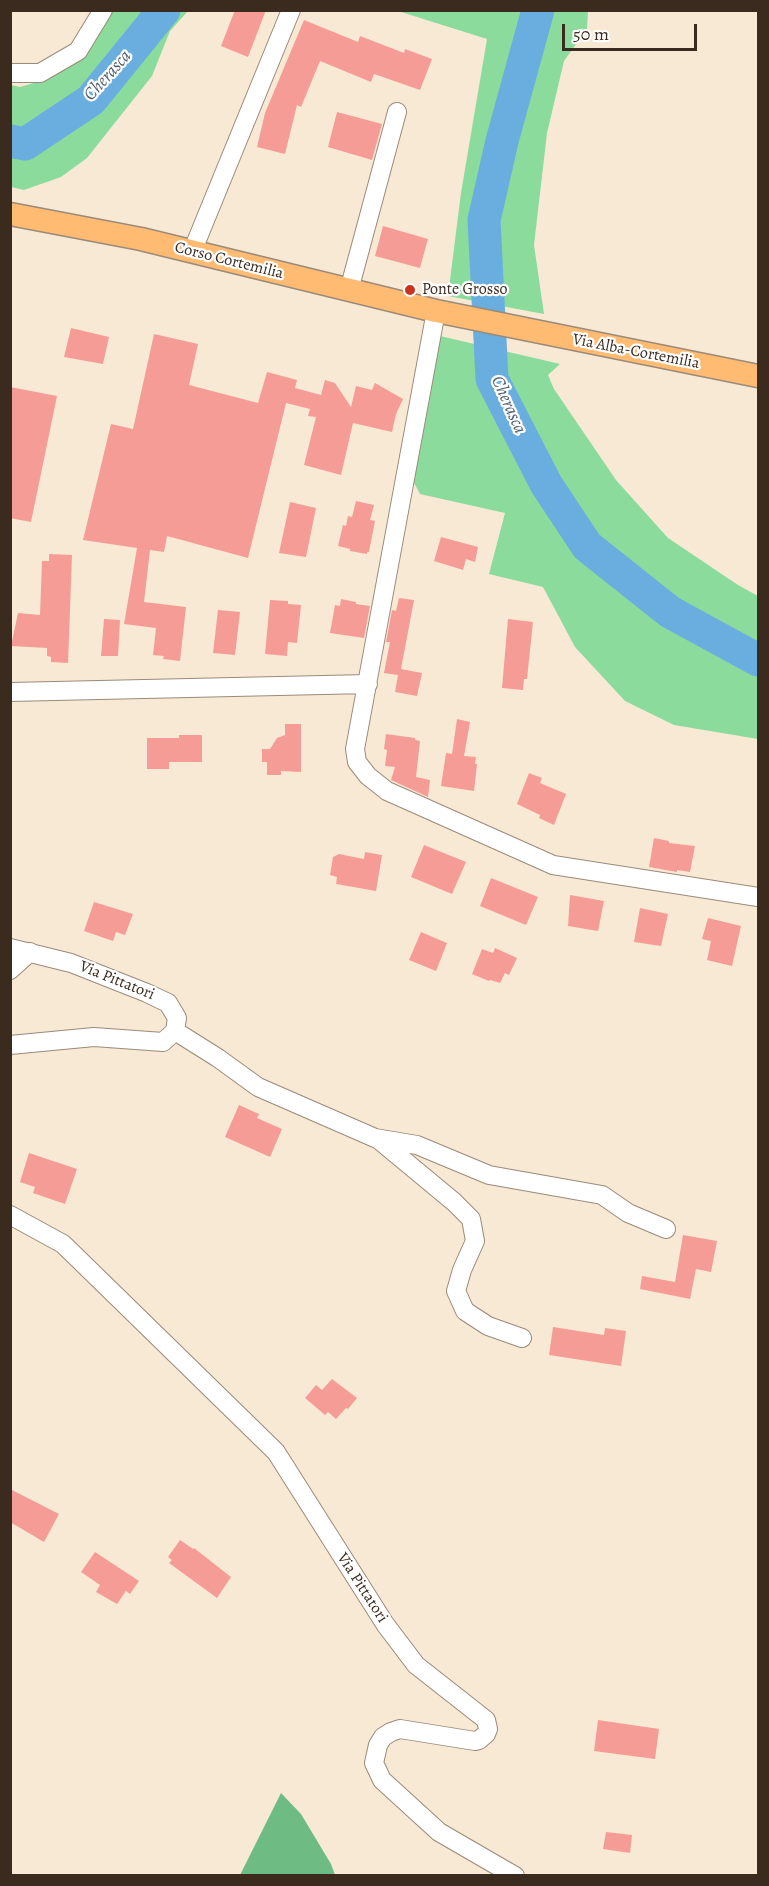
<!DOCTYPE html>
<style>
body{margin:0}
#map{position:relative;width:769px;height:1886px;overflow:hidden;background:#f8e9d5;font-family:Alegreya,serif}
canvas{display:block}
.frame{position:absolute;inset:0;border:12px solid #3b2a1e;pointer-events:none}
.scale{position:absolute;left:562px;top:24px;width:135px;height:27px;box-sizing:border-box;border:3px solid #3b2a1e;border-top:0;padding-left:8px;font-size:18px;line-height:21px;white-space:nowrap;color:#3b2a1e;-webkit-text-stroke:4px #fff;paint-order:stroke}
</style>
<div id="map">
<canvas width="769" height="1886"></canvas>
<div class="frame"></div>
<div class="scale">50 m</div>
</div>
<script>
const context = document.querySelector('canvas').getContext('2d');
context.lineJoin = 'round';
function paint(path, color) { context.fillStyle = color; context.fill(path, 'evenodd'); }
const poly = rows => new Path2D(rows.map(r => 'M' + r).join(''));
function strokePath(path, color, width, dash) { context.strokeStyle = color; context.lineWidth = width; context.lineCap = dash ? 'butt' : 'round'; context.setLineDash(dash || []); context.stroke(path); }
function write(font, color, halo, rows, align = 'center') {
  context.font = font + ' Alegreya,serif'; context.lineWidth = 4.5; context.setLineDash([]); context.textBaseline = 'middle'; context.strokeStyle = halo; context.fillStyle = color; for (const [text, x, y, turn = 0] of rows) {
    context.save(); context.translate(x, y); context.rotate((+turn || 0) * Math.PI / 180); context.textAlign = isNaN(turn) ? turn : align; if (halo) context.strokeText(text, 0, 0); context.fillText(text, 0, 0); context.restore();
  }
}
paint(poly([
 [111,11,188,11,170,31,152,76,87,158,61,177,24,190,11,187,11,85,20,87,51,78,83,57],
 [398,11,588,11,587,29,564,61,547,133,534,245,544,314,448,296,461,193,487,39],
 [440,336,560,364,548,375,554,389,616,480,668,538,738,585,758,596,758,739,674,725,625,701,575,647,543,587,489,574,505,513,420,494,413,481]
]), '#8adb9c');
paint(poly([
 [281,1793,301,1814,331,1864,335,1875,240,1875]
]), '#6fbb84');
strokePath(poly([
 [538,10,502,141,484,220,492,379,546,484,587,546,670,612,758,660],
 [10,141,25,144,91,100,164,10]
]), '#6aaee0', 33);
paint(poly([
 [235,10,266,10,248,57,221,46],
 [304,20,358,42,360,36,404,53,405,49,432,59,420,90,374,74,371,82,320,61,301,107,297,105,285,154,257,147,265,113],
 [337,112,382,124,372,160,328,147],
 [383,226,428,239,420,268,375,256],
 [71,328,109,337,103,364,64,357],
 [154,334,198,344,189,385,258,403,267,372,297,380,295,388,321,395,325,380,335,383,351,407,356,386,372,390,375,383,403,399,396,414,392,432,353,423,341,475,304,465,316,417,308,416,310,409,286,403,248,558,167,536,164,552,150,550,144,602,186,607,180,661,163,659,164,656,153,655,156,628,124,624,137,548,83,540,111,424,133,429],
 [10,387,57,396,31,522,10,518],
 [356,501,374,505,370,520,375,521,369,552,367,552,367,554,350,551,350,549,338,546,343,525,346,526,348,516,352,517],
 [290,502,316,508,306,557,279,553],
 [441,537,478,547,475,562,466,559,463,570,434,561],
 [49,554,72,555,68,663,51,662,51,657,47,656,47,648,11,646,18,613,40,615,42,561,49,561],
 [399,598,414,600,401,669,422,673,417,696,395,692,398,675,384,673,390,642,386,642,392,610,396,611],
 [341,599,356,602,356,604,370,606,364,638,330,633,335,605,340,606],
 [270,600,288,601,288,604,301,605,297,643,288,642,287,656,265,654],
 [218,610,240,612,235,655,213,653],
 [104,619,120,620,118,656,101,656],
 [508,619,533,622,527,679,524,679,523,690,502,688],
 [457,719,470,722,464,756,476,757,475,764,477,764,474,791,441,786,446,753,452,754],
 [285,724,301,724,301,772,281,771,281,775,267,775,267,762,262,762,262,749,270,749,277,738,285,735],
 [386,734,415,738,415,740,420,741,416,777,430,780,428,797,391,780,395,767,385,766,387,750,384,749],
 [179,735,202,735,202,762,169,762,169,769,147,769,147,738,179,738],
 [529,773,542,778,540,783,566,794,554,825,539,818,540,815,517,804],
 [654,838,669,841,669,843,695,846,690,872,677,870,677,872,649,867],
 [424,845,466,862,452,894,411,877],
 [365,852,382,855,376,891,336,884,337,877,330,875,333,857,339,854,364,859],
 [491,878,538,897,526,925,480,906],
 [570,895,604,901,598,931,568,926],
 [94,902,133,914,125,935,116,932,113,941,84,931],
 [640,908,668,914,661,946,634,942],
 [708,918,741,926,732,966,707,960,711,941,702,939],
 [421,932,447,943,436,971,409,960],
 [495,948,517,958,509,975,505,973,500,983,490,980,489,981,472,974,482,949,493,953],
 [239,1105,259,1114,257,1118,282,1129,270,1157,225,1137],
 [29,1153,77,1169,65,1204,33,1193,35,1187,20,1182],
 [683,1235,717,1241,711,1272,696,1269,690,1299,640,1289,642,1276,675,1282],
 [553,1327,604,1335,605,1328,626,1331,621,1366,549,1355],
 [332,1379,357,1398,348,1409,346,1408,336,1419,328,1412,325,1415,305,1398,316,1385,322,1390],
 [10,1489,59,1514,44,1542,10,1522],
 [180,1540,193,1549,194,1548,231,1577,217,1598,169,1563,172,1560,168,1557],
 [95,1552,139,1581,130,1594,126,1591,117,1604,96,1592,100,1585,81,1572],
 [598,1720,659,1729,655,1759,594,1751],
 [606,1832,632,1835,630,1853,603,1849]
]), '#f69c96');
const minor = poly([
 [10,73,40,73,78,51,103,10],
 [192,252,291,10],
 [349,290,397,112],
 [436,311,355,749,357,762,368,776,387,791,553,865,758,897],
 [10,692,368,684],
 [10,948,71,963,147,993,168,1003,177,1018,175,1031,163,1042,94,1037,10,1045],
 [10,970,30,952],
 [175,1031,218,1058,258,1087,375,1138,417,1145,489,1175,602,1195,628,1213,666,1229],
 [378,1139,454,1202,471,1219,475,1241,462,1270,456,1291,465,1311,488,1326,522,1338],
 [10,1215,63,1244,276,1452,385,1624,416,1665,486,1720,488,1729,486,1734,479,1740,475,1741,400,1729,391,1732,383,1737,378,1745,374,1763,382,1780,439,1832,515,1876]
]);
const major = poly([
 [10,214,141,239,436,311,758,376]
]);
strokePath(minor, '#9a8a7a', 20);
strokePath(major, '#9a8a7a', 25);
strokePath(minor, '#fff', 18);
strokePath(major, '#febb71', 22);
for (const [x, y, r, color] of [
 [410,290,6,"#c8321e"]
]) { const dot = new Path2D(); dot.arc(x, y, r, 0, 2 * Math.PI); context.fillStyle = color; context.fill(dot); strokePath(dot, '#fff', 2); }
write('16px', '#3b2a1e', '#fff', [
 ["Corso Cortemilia",229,261,14],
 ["Via Alba-Cortemilia",636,352,11],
 ["Via Pittatori",117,981,22],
 ["Via Pittatori",362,1588,57]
]);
write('16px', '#3b2a1e', '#fff', [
 ["Ponte Grosso",422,290]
], 'left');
write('italic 18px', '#4e5f6c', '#fff', [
 ["Cherasca",108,76,-48],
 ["Cherasca",508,405,66]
]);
</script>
